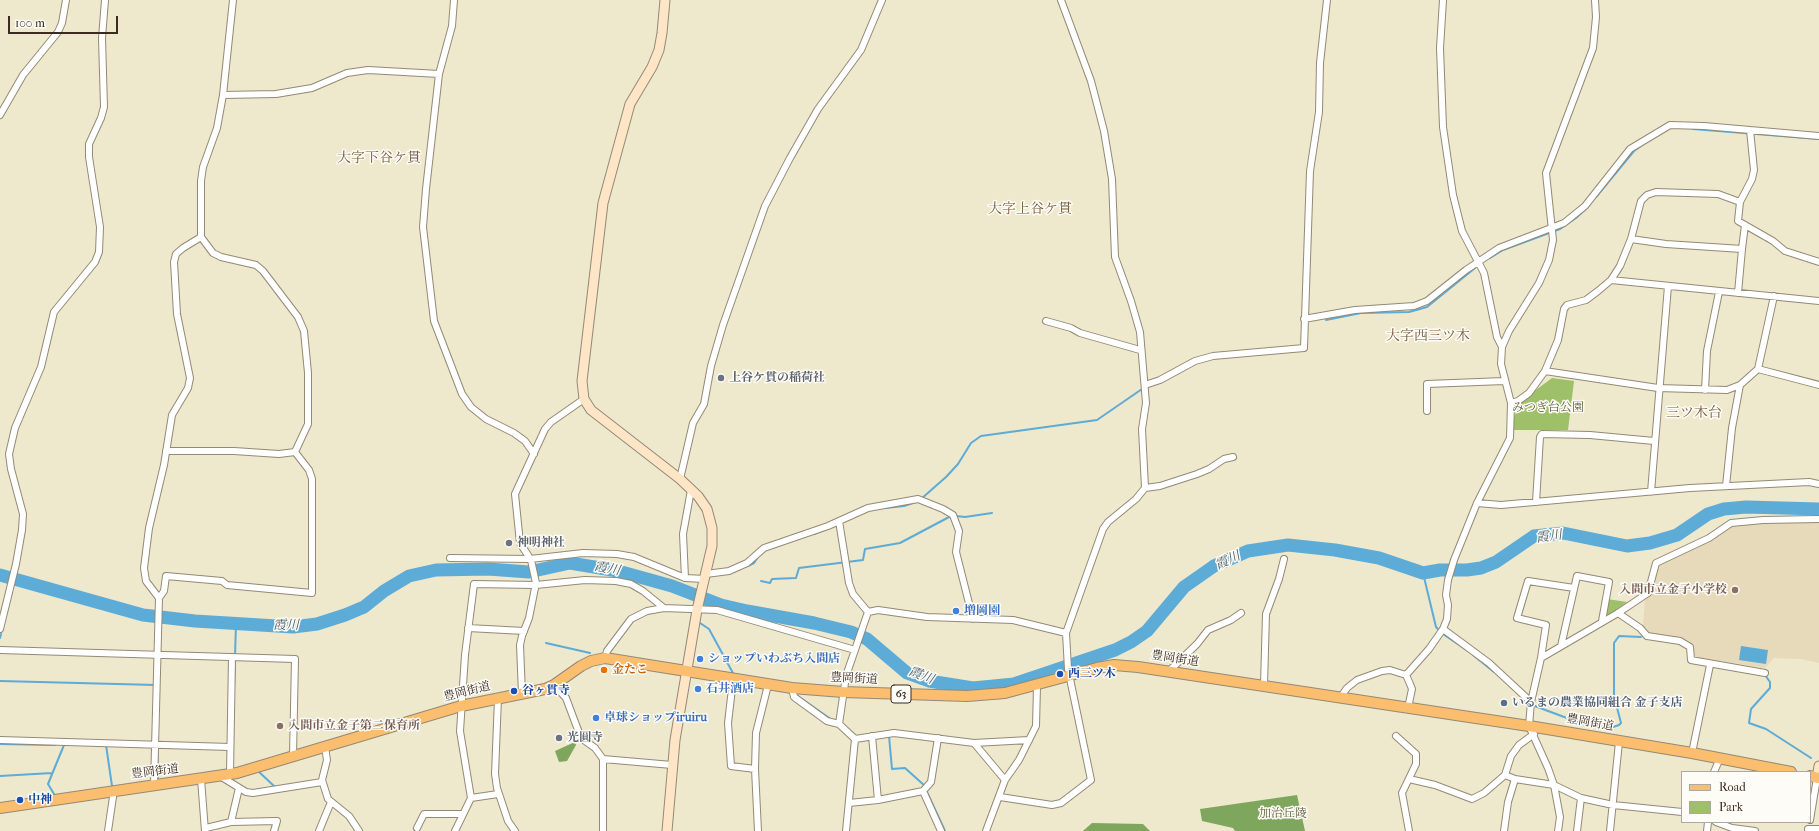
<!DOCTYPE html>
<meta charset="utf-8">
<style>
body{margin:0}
#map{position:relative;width:1819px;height:831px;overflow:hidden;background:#eee8cd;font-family:"IM FELL French Canon",serif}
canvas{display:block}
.legend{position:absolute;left:1681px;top:771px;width:130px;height:52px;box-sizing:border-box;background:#fdfcf7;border:1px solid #afa8a0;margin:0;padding:5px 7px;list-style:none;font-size:12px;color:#3b2a1e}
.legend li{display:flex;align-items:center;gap:8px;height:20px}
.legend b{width:20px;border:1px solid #afa8a0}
.scale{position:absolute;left:8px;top:16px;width:110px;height:18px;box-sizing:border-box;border:2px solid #3b2a1e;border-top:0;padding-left:5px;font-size:12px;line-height:14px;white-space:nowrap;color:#3b2a1e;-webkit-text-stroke:3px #fdfcf7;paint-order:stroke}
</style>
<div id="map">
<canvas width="1819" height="831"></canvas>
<ul class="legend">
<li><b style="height:5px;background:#fbbe6e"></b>Road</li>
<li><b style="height:11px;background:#9dc069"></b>Park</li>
</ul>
<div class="scale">100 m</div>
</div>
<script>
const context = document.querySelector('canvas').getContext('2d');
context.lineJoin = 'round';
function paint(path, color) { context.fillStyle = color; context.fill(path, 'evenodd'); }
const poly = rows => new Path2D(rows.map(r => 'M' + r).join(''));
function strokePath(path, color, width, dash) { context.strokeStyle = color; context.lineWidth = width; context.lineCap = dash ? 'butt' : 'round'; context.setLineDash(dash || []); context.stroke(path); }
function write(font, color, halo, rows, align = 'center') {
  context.font = font + ' "IM FELL French Canon","Noto Serif JP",serif'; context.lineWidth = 3; context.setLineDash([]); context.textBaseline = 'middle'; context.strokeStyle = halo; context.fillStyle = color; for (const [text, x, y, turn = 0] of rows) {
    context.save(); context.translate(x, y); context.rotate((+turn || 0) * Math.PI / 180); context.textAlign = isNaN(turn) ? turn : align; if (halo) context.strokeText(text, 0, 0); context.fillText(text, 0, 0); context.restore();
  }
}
paint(poly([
 [1775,521,1819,521,1819,663,1801,659,1774,658,1765,668,1694,657,1694,646,1688,641,1647,633,1643,626,1645,600,1648,596,1656,569,1664,561,1732,525]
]), '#e6daba');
paint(poly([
 [1552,378,1574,381,1568,430,1514,430,1513,419,1521,401],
 [1607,599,1627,602,1609,615,1605,614]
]), '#9dc069');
paint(poly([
 [575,742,576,745,567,761,559,762,555,751],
 [1297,795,1305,831,1235,831,1233,828,1202,821,1200,809],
 [1092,823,1143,824,1150,831,1083,831]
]), '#7ea65d');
paint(poly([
 [1741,646,1768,650,1766,664,1739,660]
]), '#5dabd7');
strokePath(poly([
 [1693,129,1819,139],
 [1596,197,1634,151,1645,143],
 [1490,258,1503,250,1560,229,1576,218,1588,207],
 [1326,320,1361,313,1409,312,1427,307,1475,268],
 [921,499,946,477,958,464,971,443,981,436,1097,420,1142,389],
 [885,508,904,506,916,502],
 [956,516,965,517,992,513],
 [814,534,827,529],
 [748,566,754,563,758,557],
 [1423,573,1436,627,1443,634,1468,651],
 [761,581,770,583,772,579,796,578,799,568,863,560,865,549,900,543,951,516],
 [700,623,709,629,734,675],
 [0,638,1,634],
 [546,643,590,653],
 [1473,655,1494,672],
 [1765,675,1770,682,1770,688,1751,709,1749,723,1766,729,1811,758],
 [0,681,156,685],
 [234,688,236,624],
 [795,694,832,720],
 [1532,705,1583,724,1610,728,1619,725,1621,723,1614,696,1614,643,1619,636,1641,637],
 [889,736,892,769,905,768,925,786],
 [860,740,869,740],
 [0,744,55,745],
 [106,745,112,786],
 [157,746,158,778],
 [257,770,275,787],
 [0,776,52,773],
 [926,790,945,831],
 [54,794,48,784,64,745]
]), '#5dabd7', 2);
strokePath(poly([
 [0,575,143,615,195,621,293,627,317,624,345,615,364,607,384,591,409,576,436,570,488,569,529,572,570,563,618,571,672,586,721,605,747,611,814,623,851,632,867,639,907,673,929,681,973,688,1014,684,1115,650,1131,642,1147,631,1184,587,1214,566,1248,551,1288,545,1335,550,1379,558,1423,573,1440,570,1467,570,1481,568,1496,562,1534,536,1563,533,1627,546,1650,543,1677,535,1708,514,1724,509,1746,507,1819,509]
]), '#5dabd7', 13);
const street = poly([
 [454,0,452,26,439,74,426,189,423,227,434,321,462,394,471,407,486,419,514,433,525,441,534,454],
 [1443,0,1440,48,1443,127,1453,195,1462,231,1484,273,1497,337,1502,347],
 [223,95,276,94,312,88,347,73,368,70,439,74],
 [0,115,23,75,58,32,62,23,66,0],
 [1750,130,1754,170,1752,179,1740,202,1738,221,1773,241,1785,251,1819,262],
 [1631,239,1666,244,1742,249,1738,293],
 [1742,249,1745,225],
 [1611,280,1819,301],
 [1304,319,1355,310,1414,306,1427,301,1466,270,1499,248,1564,223,1585,206,1630,149,1670,125,1704,126,1819,136],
 [1046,321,1071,328,1080,333,1140,350],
 [1758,369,1774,296],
 [1545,371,1658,388,1727,390,1740,385,1758,369,1819,385],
 [1145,385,1160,380,1195,361,1213,356,1304,348,1310,171,1319,112,1320,63,1327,0],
 [1705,390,1707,351,1719,292],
 [1511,403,1518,401,1529,393,1545,371,1558,340,1564,309,1567,305,1586,300,1598,291,1611,280,1620,266,1631,239,1641,201,1647,195,1656,192,1718,194,1740,202],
 [1427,411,1427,384,1504,381],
 [166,451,234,451,279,454,295,452],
 [680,479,693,423,704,404,711,366,723,325,765,206,790,158,818,109,861,50,882,0],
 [1726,486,1732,428,1740,385],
 [1145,488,1160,486,1197,474,1209,469,1224,459,1233,457],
 [1651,492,1668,286],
 [1536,502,1540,437,1542,434,1590,435,1654,441],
 [1477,503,1501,505,1690,488,1809,482,1819,484],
 [839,521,849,583,853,594,868,612],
 [450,558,530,559,583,553,617,554,634,557,685,578,705,579],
 [706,574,729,571,747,563,764,548,828,526,868,508,918,499,943,509,953,515,959,531,956,552,973,619],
 [685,578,683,534,691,490],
 [159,598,164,591,166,576,222,581,227,585,312,593,312,479,309,470,295,452,308,424,308,373,304,331,298,317,263,271,256,265,221,257,213,253,201,237],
 [868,612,878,610,927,617,1013,620,1066,633],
 [1618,613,1640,628,1647,636,1680,641,1690,647,1691,660,1765,673],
 [468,628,524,631],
 [0,629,16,564,22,530,23,514,11,469,9,454,15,428,41,367,54,312,95,262,99,252,100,227,89,157,89,144,101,118,104,107,102,38,105,0],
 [1443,629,1489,663,1531,702],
 [1561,646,1577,576,1609,582,1602,621],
 [0,650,295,659,293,756],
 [605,658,607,651,631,619,647,611,664,608,717,610,855,650],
 [1541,658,1546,625,1517,618,1528,581,1574,588],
 [1168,672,1197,644,1208,630,1231,620,1241,613],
 [1406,675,1429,649,1443,629,1447,619,1448,605,1446,595,1448,580,1454,560,1477,503,1510,438,1511,403,1501,364,1502,347,1509,331,1539,283,1549,260,1553,240,1546,173,1593,48,1596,17,1595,0],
 [733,680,728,723,731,766,755,769],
 [554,685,566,698,581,738,595,748,603,759,603,831],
 [1264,685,1266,614,1279,579,1284,559],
 [792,688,794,697,827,721,839,724,855,739],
 [522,694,520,645,522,636,529,618,536,583,531,560,520,543,515,494,545,429,551,422,584,399],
 [498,698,495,774,497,788,508,821,515,831],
 [1340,698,1347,688,1357,680,1382,671,1390,670,1406,675,1410,684,1412,689,1408,708],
 [839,724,846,676,868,612],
 [872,736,878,800],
 [1396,736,1416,754,1416,764,1402,793,1409,831],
 [855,739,894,733,974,743,1005,780],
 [0,740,230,747],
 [974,743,1029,740],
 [325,747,327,760,322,780,328,799,349,816,359,831],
 [1692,753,1710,665],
 [603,759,672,765],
 [1714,772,1720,758],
 [230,774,232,657],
 [1505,775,1515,779,1554,785,1581,798,1613,805,1682,812],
 [220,776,246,792,253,793,322,782],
 [201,779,205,831],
 [1409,779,1435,785,1472,799,1484,793,1505,775,1511,756,1519,745,1534,734],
 [154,785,159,598,146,581,144,568,149,528,164,465,172,415,188,388,190,378,177,314,174,262,176,254,183,248,201,237,201,181,203,167,217,128,223,95,233,0],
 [923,791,941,831],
 [1000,797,1052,805,1061,803,1091,780,1068,669,1066,633,1103,529,1108,522,1136,499,1145,488,1142,429,1146,403,1140,332,1131,301,1115,257,1112,179,1104,131,1091,81,1061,0],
 [471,798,498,794],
 [849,803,878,800,923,791,931,782,938,738],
 [1810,820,1817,778],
 [231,822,239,788],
 [1716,822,1732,828,1755,831],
 [206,828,231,822,277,821,274,831],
 [417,828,424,814,463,814],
 [1808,829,1819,829],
 [108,831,114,790],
 [319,831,331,802],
 [455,831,471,798,460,731,465,655,474,584,536,585,585,580,616,581,631,584,643,591,664,608],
 [758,831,755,769,756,733,768,685],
 [846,831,855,739],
 [986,831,1005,780,1019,760,1036,726,1037,686],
 [1504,831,1508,802,1515,779],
 [1558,831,1560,817,1554,785,1548,768,1529,726,1531,702,1541,658,1618,613,1648,593,1656,563,1709,538,1731,523,1763,520,1819,519],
 [1577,831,1581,798],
 [1610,831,1619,742],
 [1707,831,1708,822]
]);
const secondary = poly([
 [665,0,662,33,659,50,652,67,630,104,603,203,582,381,584,399,591,410,680,479,698,496,707,509,712,528,712,546,697,610,675,740,667,831],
 [1817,778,1819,766]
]);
const primary = poly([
 [1810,776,1819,778],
 [0,808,237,773,461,706,545,689,554,685,581,666,591,661,605,658,792,688,843,692,967,696,1005,693,1097,668,1114,665,1138,667,1529,726,1692,753,1791,772]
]);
strokePath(street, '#948976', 8);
strokePath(secondary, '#948976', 11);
strokePath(primary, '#948976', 12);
strokePath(street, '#fff', 6);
strokePath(secondary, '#fde5c5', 9);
strokePath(primary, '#fbbe6e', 10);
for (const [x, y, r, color] of [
 [721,378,4,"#6b7280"],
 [509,543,4,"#6b7280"],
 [1735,590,4,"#8d6e63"],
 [956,611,4,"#3f7fe0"],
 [700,659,4,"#3f7fe0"],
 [604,670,4,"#e8710a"],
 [1060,674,4,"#1a4fb4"],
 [698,689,4,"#3f7fe0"],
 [514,691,4,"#1a4fb4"],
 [1504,703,4,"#5c6f8a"],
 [596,718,4,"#3f7fe0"],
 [280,726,4,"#8d6e63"],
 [559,738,4,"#6b7280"],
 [20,800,4,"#1a4fb4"]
]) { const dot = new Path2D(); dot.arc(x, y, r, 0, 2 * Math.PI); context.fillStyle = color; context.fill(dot); strokePath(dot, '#fdfcf7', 1.5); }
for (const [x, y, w] of [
 [901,694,20]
]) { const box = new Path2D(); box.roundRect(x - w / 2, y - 9, w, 18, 3); context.fillStyle = '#fdfcf7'; context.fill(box); strokePath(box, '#3b2a1e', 1); }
write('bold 11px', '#3b2a1e', null, [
 ["63",901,694]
]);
write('bold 12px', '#5b616d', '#fdfcf7', [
 ["上谷ケ貫の稲荷社",729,378],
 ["神明神社",517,543],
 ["光圓寺",567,738]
], 'left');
write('12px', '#5d5e38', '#fdfcf7', [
 ["みつぎ台公園",1548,408],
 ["加治丘陵",1283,814]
]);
write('bold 12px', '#785e54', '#fdfcf7', [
 ["入間市立金子小学校",1727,590],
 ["入間市立金子第二保育所",288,726,"left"]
], 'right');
write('bold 12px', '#366cbe', '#fdfcf7', [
 ["増岡園",964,611],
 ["ショップいわぶち入間店",708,659],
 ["石井酒店",706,689],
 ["卓球ショップiruiru",604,718]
], 'left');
write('12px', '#3b2a1e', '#fdfcf7', [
 ["豊岡街道",1175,659,9],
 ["豊岡街道",854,679,3],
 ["豊岡街道",467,692,-14],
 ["豊岡街道",1590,723,10],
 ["豊岡街道",155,772,-7]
]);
write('bold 12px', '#c56008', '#fdfcf7', [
 ["金たこ",612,670]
], 'left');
write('bold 12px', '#164399', '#fdfcf7', [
 ["西三ツ木",1068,674],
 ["谷ヶ貫寺",522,691],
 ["中神",28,800]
], 'left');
write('bold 12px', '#4e5e75', '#fdfcf7', [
 ["いるまの農業協同組合 金子支店",1512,703]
], 'left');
write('italic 13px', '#495e68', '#fdfcf7', [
 ["霞川",1549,537,-8],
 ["霞川",1228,561,-25],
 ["霞川",607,569,11],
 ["霞川",286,626],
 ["霞川",921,676,21]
]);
write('14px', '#795a3a', '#fdfcf7', [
 ["大字下谷ケ貫",379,159],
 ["大字上谷ケ貫",1030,210],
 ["大字西三ツ木",1428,337],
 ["三ツ木台",1694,414]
]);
</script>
